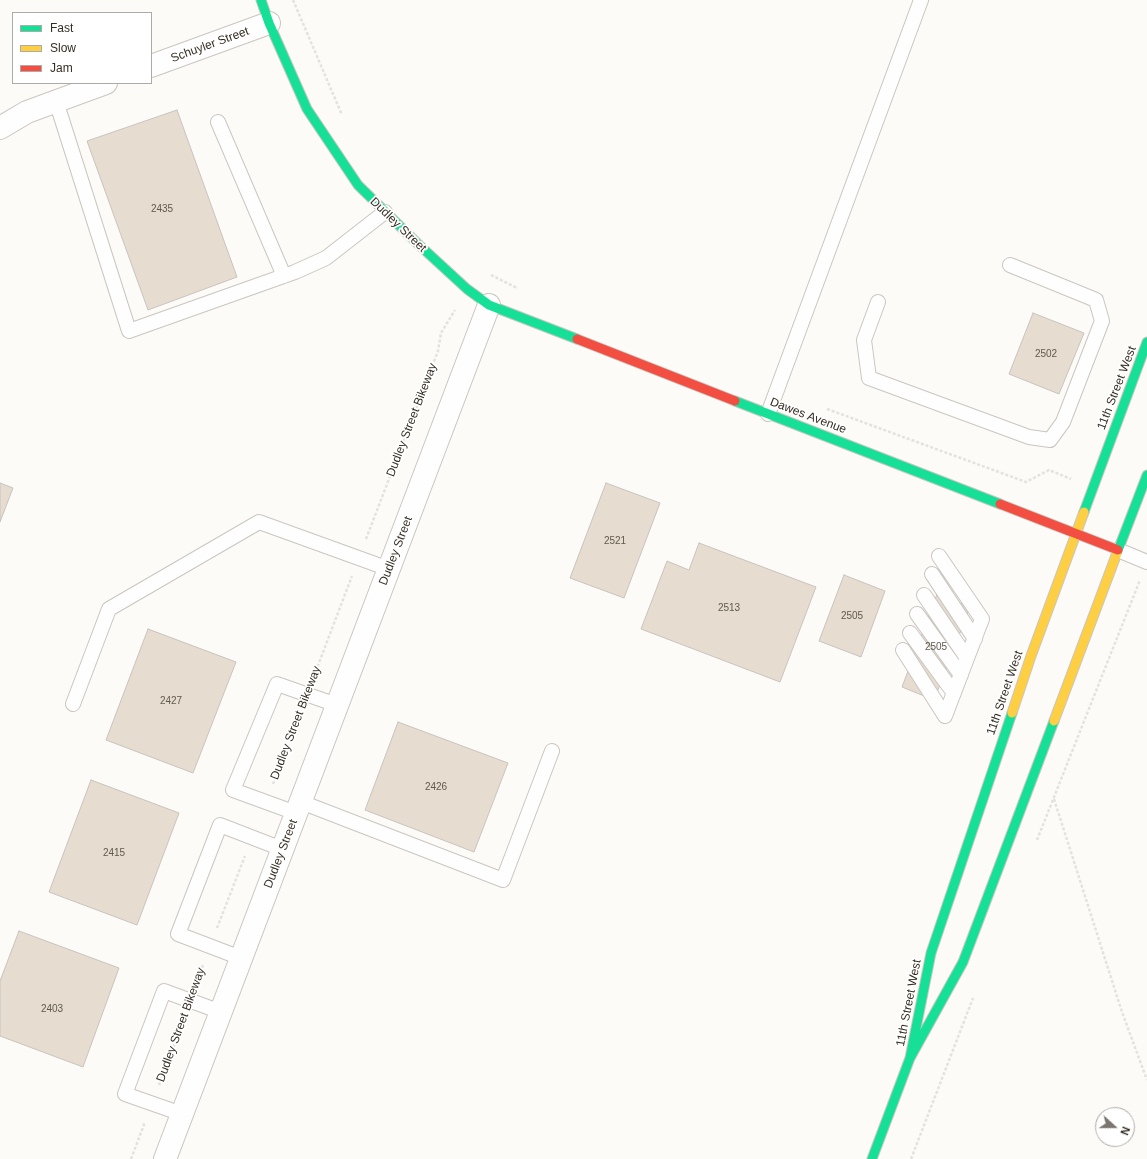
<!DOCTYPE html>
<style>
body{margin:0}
#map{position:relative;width:1147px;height:1159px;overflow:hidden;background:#fdfbf8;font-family:Helvetica,sans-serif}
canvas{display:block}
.legend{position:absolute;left:12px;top:12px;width:140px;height:72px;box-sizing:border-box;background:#fff;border:1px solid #aeaba7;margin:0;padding:5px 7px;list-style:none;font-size:12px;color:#342d23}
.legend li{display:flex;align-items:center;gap:8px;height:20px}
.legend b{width:20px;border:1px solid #aeaba7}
.north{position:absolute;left:1095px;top:1107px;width:40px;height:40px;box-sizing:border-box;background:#fff;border:1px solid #aeaba7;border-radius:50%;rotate:111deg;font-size:11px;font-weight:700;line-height:16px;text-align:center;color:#342d23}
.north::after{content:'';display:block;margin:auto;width:14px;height:18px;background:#7a756e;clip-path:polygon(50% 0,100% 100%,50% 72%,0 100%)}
</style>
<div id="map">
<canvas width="1147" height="1159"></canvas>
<ul class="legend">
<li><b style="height:5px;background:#16e098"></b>Fast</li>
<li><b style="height:5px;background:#ffcf43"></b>Slow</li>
<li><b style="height:5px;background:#f24e42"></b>Jam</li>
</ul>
<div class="north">N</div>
</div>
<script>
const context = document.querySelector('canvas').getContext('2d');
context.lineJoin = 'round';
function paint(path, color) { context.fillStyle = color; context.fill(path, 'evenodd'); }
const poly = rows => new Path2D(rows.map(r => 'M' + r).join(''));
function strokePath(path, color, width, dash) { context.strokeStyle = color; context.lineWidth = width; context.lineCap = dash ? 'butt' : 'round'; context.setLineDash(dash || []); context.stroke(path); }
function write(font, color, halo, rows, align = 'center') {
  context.font = font + ' Helvetica,sans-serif'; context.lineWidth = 3.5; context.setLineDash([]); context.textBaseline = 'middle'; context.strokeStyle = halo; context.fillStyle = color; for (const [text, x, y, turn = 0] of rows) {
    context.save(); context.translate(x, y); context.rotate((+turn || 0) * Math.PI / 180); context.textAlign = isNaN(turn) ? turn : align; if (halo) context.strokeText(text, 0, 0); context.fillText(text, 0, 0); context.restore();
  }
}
const building = poly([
 [177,110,237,277,148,310,87,141,177,110],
 [1033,313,1084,333,1059,394,1009,374,1033,313],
 [0,483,13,488,0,522,0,483],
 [606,483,660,503,624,598,570,578,606,483],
 [699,543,816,587,780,682,641,629,667,561,689,570,699,543],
 [844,575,885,591,861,657,819,641,844,575],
 [937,594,970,607,934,700,902,687,937,594],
 [148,629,236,662,193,773,106,740,148,629],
 [398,722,508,763,474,852,365,810,398,722],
 [91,780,179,813,137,925,49,892,91,780],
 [19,931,119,968,83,1067,0,1036,0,981,19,931]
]);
paint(building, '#e6dccf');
strokePath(building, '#c8c3be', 1);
const lane = poly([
 [56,101,129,331,295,272,326,258,385,212],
 [218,122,284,276],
 [878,302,864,340,869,378,1029,437,1050,440,1063,422,1102,321,1096,300,1010,265],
 [768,414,921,0],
 [1118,550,1147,562],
 [939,556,982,619,945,716],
 [932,574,975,639],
 [924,595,967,658],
 [917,614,961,675],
 [910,633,954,693],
 [903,650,945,716],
 [73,704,109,609,259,522,389,569],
 [301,802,503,880,552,751],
 [296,813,233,790,277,684,337,705],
 [241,958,178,934,220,825,282,849],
 [182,1114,125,1094,164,991,221,1012]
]);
const street = poly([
 [151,66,269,23],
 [0,128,27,112,106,83],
 [165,1159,489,305]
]);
const fast = poly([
 [261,0,269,23,307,109,358,185,417,243,467,289,489,305,577,339],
 [735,401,1000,504],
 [1084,512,1147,342],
 [1117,553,1147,475],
 [910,1058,931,953,1012,713],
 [872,1159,910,1058,963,962,1054,721]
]);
const slow = poly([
 [1012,713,1031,656,1084,512],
 [1054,721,1117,553]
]);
const jam = poly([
 [577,339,735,401],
 [1000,504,1118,550]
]);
strokePath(lane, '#cac6c0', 16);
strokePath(street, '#cac6c0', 24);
strokePath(fast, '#cac6c0', 11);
strokePath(slow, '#cac6c0', 11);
strokePath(jam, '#cac6c0', 11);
strokePath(poly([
 [293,0,342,115],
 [491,275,517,288],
 [827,409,1026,482,1049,470,1071,479],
 [366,539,438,351,441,333,455,310],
 [314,676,352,576],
 [273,784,301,713],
 [1054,799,1122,1012,1147,1080],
 [1037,840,1140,580],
 [217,928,245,856],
 [197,982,203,965],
 [159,1085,184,1019],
 [131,1159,145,1122],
 [911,1159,973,998]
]), '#e3e2e1', 2.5, [3, 2]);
strokePath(lane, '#fffefe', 14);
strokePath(street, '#fffefe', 22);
strokePath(fast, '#16e098', 9);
strokePath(slow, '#ffcf43', 9);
strokePath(jam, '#f24e42', 9);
write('10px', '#60594e', null, [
 ["2435",162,209],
 ["2502",1046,354],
 ["2521",615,541],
 ["2513",729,608],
 ["2505",852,616],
 ["2505",936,647],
 ["2427",171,701],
 ["2426",436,787],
 ["2415",114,853],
 ["2403",52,1009]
]);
write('12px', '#342d23', '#fff', [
 ["Schuyler Street",210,45,-20],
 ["Dudley Street",398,225,44],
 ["11th Street West",1117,388,-69],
 ["Dawes Avenue",808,416,21],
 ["Dudley Street Bikeway",412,420,-69],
 ["Dudley Street",396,551,-69],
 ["11th Street West",1005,693,-71],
 ["Dudley Street Bikeway",296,723,-69],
 ["Dudley Street",281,854,-69],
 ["11th Street West",909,1003,-79],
 ["Dudley Street Bikeway",181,1025,-70]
]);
</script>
